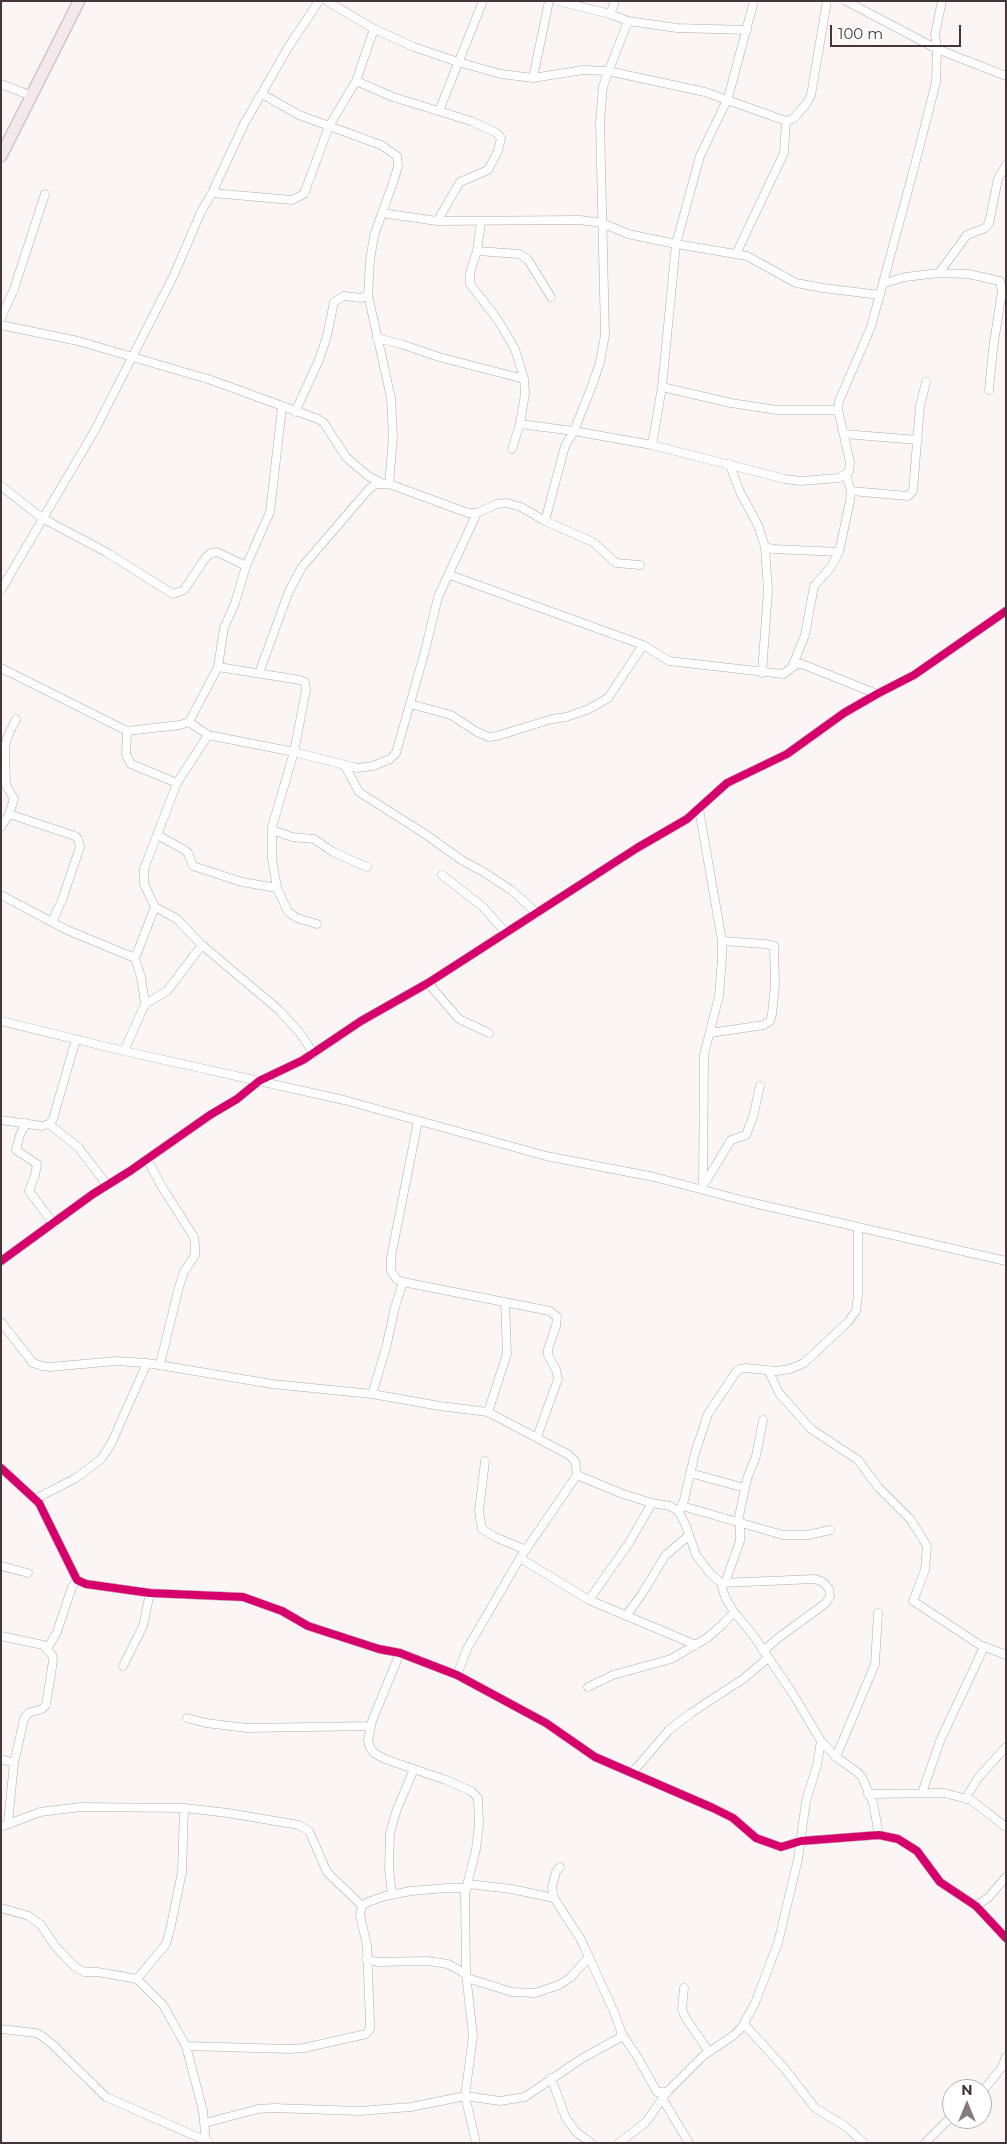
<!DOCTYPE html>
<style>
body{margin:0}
#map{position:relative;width:1007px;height:2144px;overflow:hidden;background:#fbf5f6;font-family:Montserrat,sans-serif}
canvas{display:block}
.frame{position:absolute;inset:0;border:2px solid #433739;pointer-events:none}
.north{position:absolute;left:942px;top:2079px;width:50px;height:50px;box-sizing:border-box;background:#fff;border:1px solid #b4afb0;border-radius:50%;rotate:0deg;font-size:14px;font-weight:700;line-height:20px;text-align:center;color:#433739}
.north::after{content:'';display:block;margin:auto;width:18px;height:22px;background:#837a7b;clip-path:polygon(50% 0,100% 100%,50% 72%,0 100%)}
.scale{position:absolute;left:830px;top:25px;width:131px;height:22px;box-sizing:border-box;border:2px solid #433739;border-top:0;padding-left:6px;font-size:15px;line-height:18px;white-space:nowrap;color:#433739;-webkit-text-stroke:4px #fff;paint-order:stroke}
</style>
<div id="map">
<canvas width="1007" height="2144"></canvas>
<div class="frame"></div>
<div class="north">N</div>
<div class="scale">100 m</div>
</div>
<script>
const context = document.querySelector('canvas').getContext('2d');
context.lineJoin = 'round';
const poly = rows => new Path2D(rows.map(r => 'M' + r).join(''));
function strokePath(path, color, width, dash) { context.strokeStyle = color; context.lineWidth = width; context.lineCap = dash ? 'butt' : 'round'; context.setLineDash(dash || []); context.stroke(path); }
const minor = poly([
 [327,1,374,29,414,47,458,62,501,74,533,78,583,70,608,71,705,92,786,121,793,119,807,103,811,95,827,1],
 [558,1,610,14,628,21,677,28,747,30],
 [846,1,937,49,1006,76],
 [610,14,615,1],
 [533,78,549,1],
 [356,81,393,97,471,121,497,133,501,138,498,151,488,170,460,182,437,221],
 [1,84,32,96],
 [262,94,299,115,381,145,397,156,398,166,394,180,382,213],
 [439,111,483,1],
 [212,193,292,200,304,194,329,126,356,81,374,29],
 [481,222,477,251,470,273,470,284,498,320,515,349,524,379,525,394,520,424,512,449],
 [477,251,520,254,528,260,551,297],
 [736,254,784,153,786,121],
 [939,273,967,235,985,228,989,223,998,179,1006,165],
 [885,283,905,277,939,273,968,274,1000,281,1002,291,993,349,989,390],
 [368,295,391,398,393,438,389,484],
 [1,318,14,289,45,194],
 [1,325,78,341,211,380,318,419,324,423,346,457,368,476,384,484],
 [377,338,401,344,439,357,524,379],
 [662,387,731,403,777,410,838,410],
 [295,412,319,360,327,336,334,302,344,296,361,298,368,295,370,260,374,236,382,213,437,221,580,220,602,223,628,234,676,244,747,256,796,283,823,288,880,295],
 [520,424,574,431,652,445,785,479,801,481,839,478,849,472,850,462,838,410,839,401,871,327,913,172,936,82,937,49,935,34,942,1],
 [844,434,918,440],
 [652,445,662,387,676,244,700,156,728,98,754,1],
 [729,463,740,492,758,525,765,547,773,549,839,552],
 [1,486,42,518,106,552,173,594,184,590,206,557,211,553,217,552,246,566],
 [851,491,908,496,913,491,920,406,926,382],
 [545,521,565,446,574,431,593,383,600,362,605,335,600,122,603,86,628,21],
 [450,575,643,645,669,661,783,674,797,664,802,664,877,694],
 [1,590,95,430,173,277,201,212,212,193,244,124,289,46,319,1],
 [218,667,300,680,305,682,306,690,294,752,272,827,272,859,277,888,288,912,297,918,317,924],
 [792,667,805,635,814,586,831,567,839,552,850,501,851,491,846,475],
 [1,668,127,731,180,725,189,722,218,667,224,628,235,603,246,566,270,512,282,407],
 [259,673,289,591,302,567,369,489,376,484,389,484,468,513,477,513,497,504,507,503,521,507,545,521,593,542,616,563,640,565],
 [762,673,768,590,765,547],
 [410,704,451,715,477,732,489,737,497,736,552,719,566,717,589,709,608,698,643,645],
 [189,722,208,735,294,752,357,768,373,766,390,759,396,753,425,651,438,597,477,513],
 [127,731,126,755,131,764,177,783],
 [208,735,177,783,144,869,144,884,155,907,177,919,202,945,279,1010,300,1033,314,1054],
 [345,766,359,792,425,834,463,861,482,871,511,890,537,913],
 [699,809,722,941,722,958,719,996,704,1055,703,1189],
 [9,814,75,836,78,839,80,847,62,900,52,922],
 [1,827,9,814,14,799,6,785,5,748,7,738,16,719],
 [272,830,292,837,314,839,333,852,367,867],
 [157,835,183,849,188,853,193,866,242,882,277,888],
 [442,875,483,907,506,933],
 [1,895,67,930,135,958,141,977,145,1004,124,1051],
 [135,958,155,907],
 [428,983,459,1019,489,1033],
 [145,1004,167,991,202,945],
 [1,1021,124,1051,344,1100,546,1156,654,1177,749,1202,1006,1261],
 [710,1033,764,1025,770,1021,772,1014,775,985,774,946,765,944,722,941],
 [1,1120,42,1126,49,1124,53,1119,76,1039],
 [418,1121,391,1257,391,1271,397,1280,403,1282,550,1311,557,1317,556,1326,548,1349,548,1355,556,1370,558,1379,537,1437],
 [26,1123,20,1135,16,1150,37,1164,35,1175,29,1191,54,1224],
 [49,1124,78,1147,107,1185],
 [147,1159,162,1187,194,1237,195,1245,195,1255,184,1272,179,1287,160,1364],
 [705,1183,731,1140,746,1135,753,1117,760,1086],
 [1,1261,93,1194,130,1171,210,1115,237,1099,259,1081,303,1060,361,1021,428,983,637,848,687,819,727,783,787,754,844,713,877,694,914,675,1006,611],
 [1,1322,33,1363,42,1366,50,1367,116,1361,147,1363,272,1384,372,1394,440,1406,488,1412,569,1455,575,1461,577,1475,623,1494,652,1503,670,1506,679,1512,686,1526,696,1555,710,1573,721,1583,725,1597,734,1612,753,1635,793,1694,821,1741,836,1757,857,1772,862,1777,873,1803,879,1835],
 [768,1370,779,1393,811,1429,858,1460,878,1487,911,1520,927,1546,925,1570,913,1601,980,1645,1006,1655],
 [372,1394,386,1348,395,1307,403,1282],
 [488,1412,507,1354,505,1302],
 [485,1461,479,1511,482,1529,495,1537,526,1550],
 [1,1468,39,1503,77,1580,86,1584,150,1593,243,1597,282,1611,308,1626,379,1649,400,1653,457,1675,546,1723,595,1757,713,1808,733,1818,756,1838,781,1847,801,1841,879,1835,898,1839,917,1851,940,1882,976,1906,1006,1938],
 [690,1473,745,1488],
 [35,1499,76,1478,101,1459,111,1444,147,1363],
 [682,1506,783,1535,808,1535,830,1530],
 [679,1512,684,1500,695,1453,708,1414,736,1372,740,1369,746,1368,776,1371,790,1369,804,1363,848,1322,856,1311,858,1295,858,1227],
 [738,1521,747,1479,756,1456,763,1420],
 [520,1558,589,1600,696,1645],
 [1,1566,28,1573],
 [721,1583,815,1579,823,1582,829,1589,830,1596,826,1603,778,1638,763,1651],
 [725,1583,740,1541,740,1522],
 [589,1600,629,1543,652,1503],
 [626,1616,642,1594,665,1556,689,1535],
 [1,1636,43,1645,52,1655,53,1661,46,1705,42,1709,28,1713,24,1719,14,1763,8,1823],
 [47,1649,57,1632,72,1587,77,1580],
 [400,1653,372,1721,368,1741,370,1748,374,1753,385,1759,446,1780,471,1791,478,1798,479,1824,476,1849,465,1893,466,1974],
 [123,1666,143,1626,150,1593],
 [457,1675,467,1649,520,1558,577,1475],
 [588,1687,613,1675,671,1659,707,1638,722,1625,734,1612],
 [187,1718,206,1723,247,1728,371,1726],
 [836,1757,875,1664,878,1613],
 [1,1759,14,1763],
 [632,1773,669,1730,691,1713,743,1679,768,1658],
 [922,1793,940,1741,984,1647],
 [868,1794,944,1793,971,1800,1006,1827],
 [965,1799,978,1778,1006,1747],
 [1,1827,40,1812,81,1807,184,1808,228,1813,299,1825,309,1831,327,1872,362,1906],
 [468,1884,511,1889,554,1898],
 [392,1894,389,1869,390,1833,397,1809,414,1769],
 [976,1906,989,1897,1006,1877],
 [1,1908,29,1916,41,1925,55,1946,74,1966,84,1972,98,1972,137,1979,163,2005,186,2046,203,2111,206,2143],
 [366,1959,377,1962,428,1961,448,1964,466,1974,473,2036,465,2096,476,2143],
 [467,1978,512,1992,535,1993,559,1985,570,1978,589,1957],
 [137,1979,166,1944,170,1930,182,1872,184,1808],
 [684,1988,682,2009,685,2017,709,2052],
 [744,2024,785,2069,815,2108,845,2126,864,2143],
 [1,2029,36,2033,42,2036,53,2045,106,2097,209,2142],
 [622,2034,638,2058,657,2092,667,2092],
 [186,2046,290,2049,304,2048,366,2034,370,2029,370,2023,367,1946,360,1915,362,1906,368,1902,385,1896,411,1891,447,1888,467,1888],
 [551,2078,566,2118,576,2132,591,2143],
 [982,2092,1002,2067,1006,2057],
 [662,2098,689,2143],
 [205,2123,258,2109,274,2108,359,2111,411,2107,465,2096,500,2101,525,2097,581,2059,621,2037,621,2031,614,2012,589,1957,580,1938,554,1898,552,1887,556,1872,560,1867],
 [619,2143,646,2122,667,2092,703,2056,734,2035,742,2027,755,2003,778,1943,798,1859,806,1801,817,1765,821,1741],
 [925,2143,952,2116]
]);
const primary = poly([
 [1,156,79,1]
]);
strokePath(minor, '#b3abac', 9);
strokePath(primary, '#c5b1b6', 13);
strokePath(minor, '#fefefe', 8);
strokePath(primary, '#f3e9ec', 11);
strokePath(poly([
 [1,1261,93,1194,130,1171,210,1115,237,1099,259,1081,303,1060,361,1021,428,983,637,848,687,819,727,783,787,754,844,713,877,694,914,675,1006,611],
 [1,1468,39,1503,77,1580,86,1584,150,1593,243,1597,282,1611,308,1626,379,1649,400,1653,457,1675,546,1723,595,1757,713,1808,733,1818,756,1838,781,1847,801,1841,879,1835,898,1839,917,1851,940,1882,976,1906,1006,1938]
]), '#d6006c', 8);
</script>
